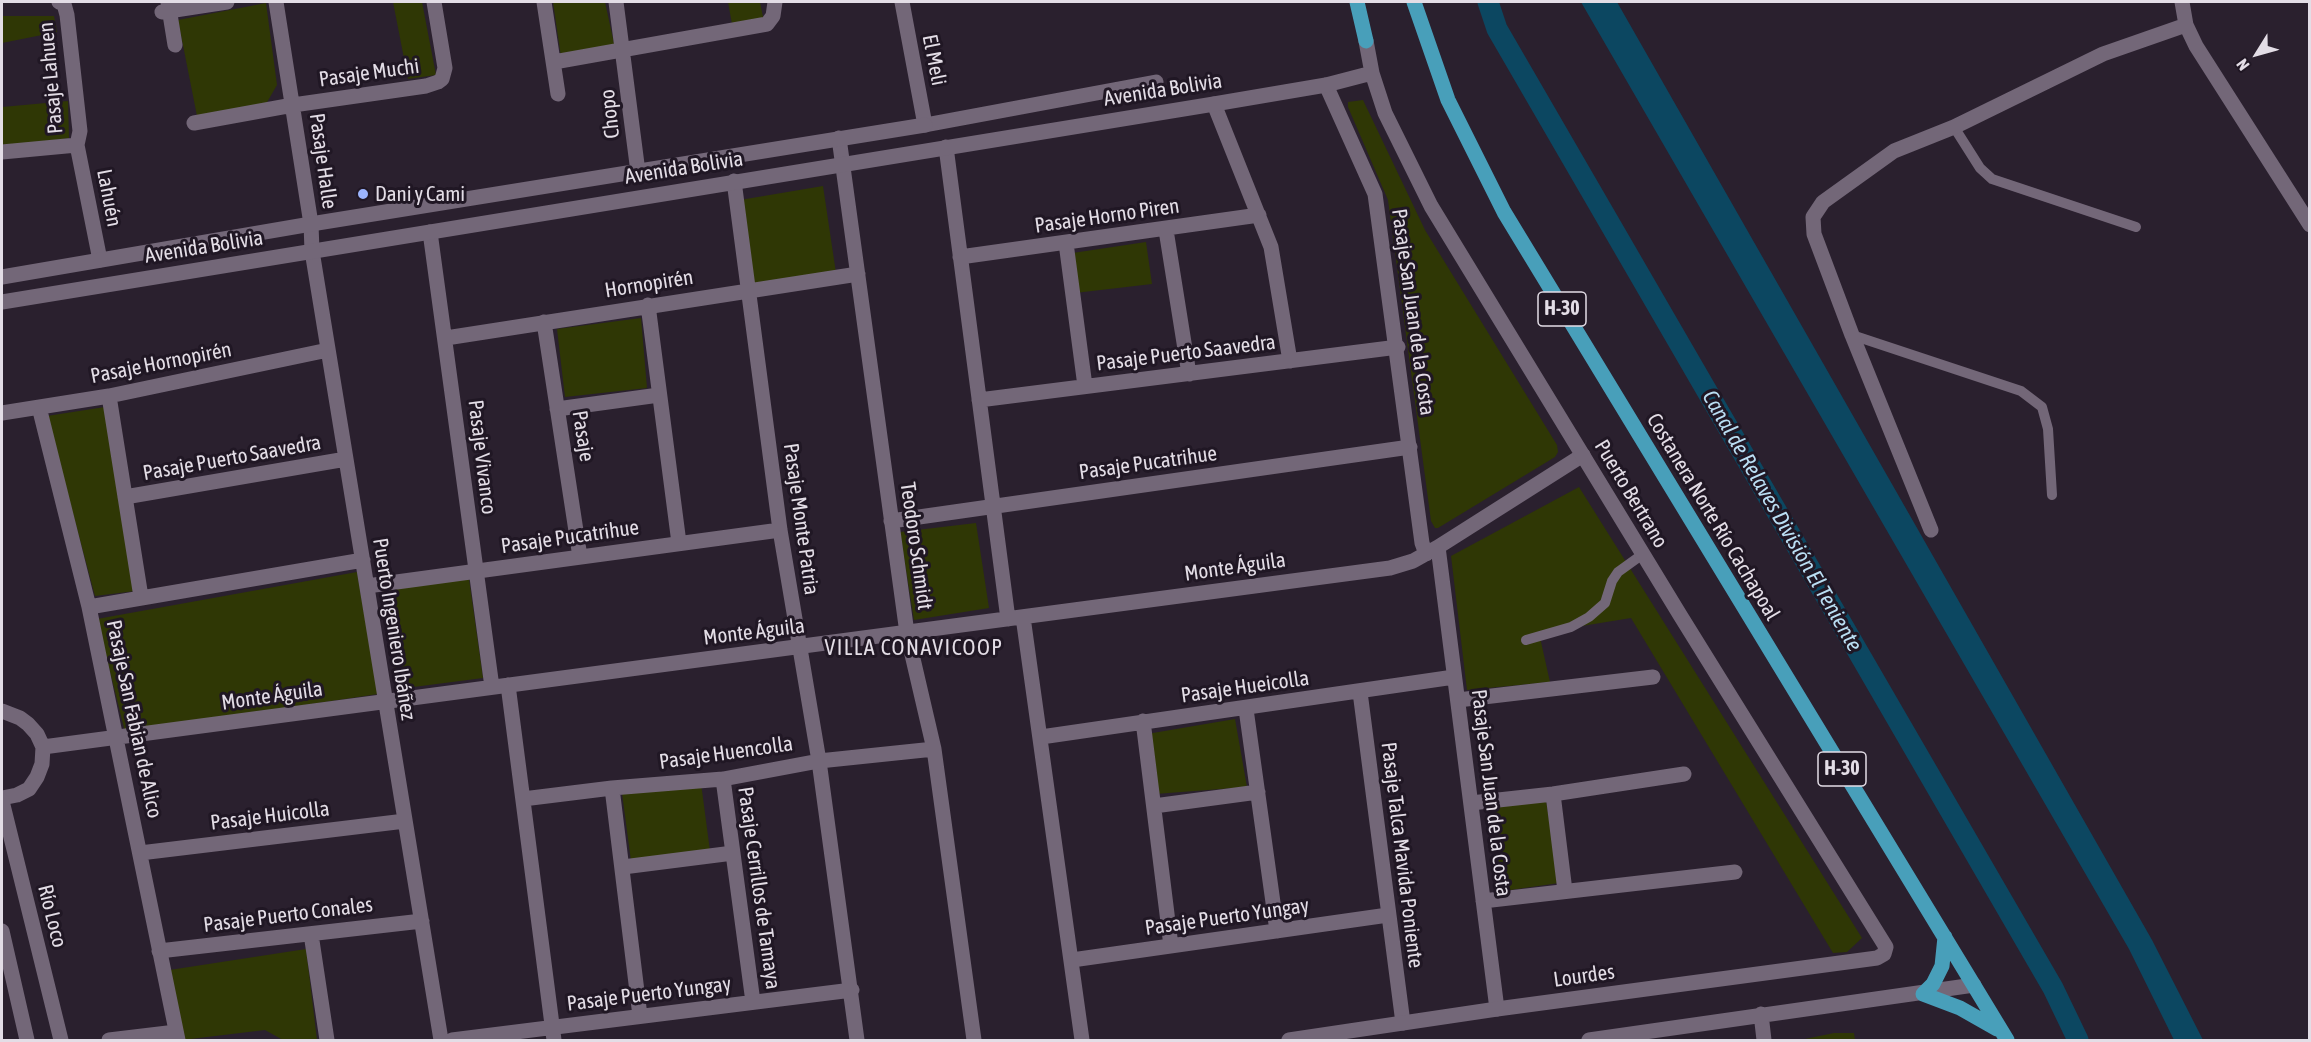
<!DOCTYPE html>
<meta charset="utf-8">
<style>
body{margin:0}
#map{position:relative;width:2311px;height:1042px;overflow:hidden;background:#2a202e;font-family:"Asap Condensed",sans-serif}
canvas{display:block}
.frame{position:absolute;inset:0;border:3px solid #e3dde6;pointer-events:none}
.north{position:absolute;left:2227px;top:24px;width:60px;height:60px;-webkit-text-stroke:4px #201724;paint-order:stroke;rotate:233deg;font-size:16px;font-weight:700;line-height:24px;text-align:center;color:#e3dde6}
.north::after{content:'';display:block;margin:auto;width:21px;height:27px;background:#e3dde6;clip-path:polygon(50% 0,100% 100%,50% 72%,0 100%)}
</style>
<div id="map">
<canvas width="2311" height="1042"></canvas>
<div class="frame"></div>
<div class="north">N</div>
</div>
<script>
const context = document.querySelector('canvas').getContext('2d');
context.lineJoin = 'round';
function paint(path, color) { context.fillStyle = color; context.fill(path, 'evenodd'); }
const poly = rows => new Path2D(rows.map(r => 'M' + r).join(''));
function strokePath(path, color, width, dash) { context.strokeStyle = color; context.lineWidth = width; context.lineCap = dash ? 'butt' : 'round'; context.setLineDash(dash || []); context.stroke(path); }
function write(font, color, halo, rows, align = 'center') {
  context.font = font + ' "Asap Condensed",sans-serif'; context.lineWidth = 6; context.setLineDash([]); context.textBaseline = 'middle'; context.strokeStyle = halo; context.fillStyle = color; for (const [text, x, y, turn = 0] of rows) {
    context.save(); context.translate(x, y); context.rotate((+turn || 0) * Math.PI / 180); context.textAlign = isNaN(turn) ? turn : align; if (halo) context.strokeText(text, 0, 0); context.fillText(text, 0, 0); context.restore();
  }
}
paint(poly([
 [393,2,422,2,436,75,408,79],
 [553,2,605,2,615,48,561,57],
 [728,2,760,2,764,22,732,24],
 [266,3,277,85,266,104,197,116,178,20],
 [2,16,54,16,57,32,2,43],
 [1363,100,1425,230,1557,445,1558,452,1555,457,1438,528,1435,528,1431,521,1388,200,1348,107,1348,102],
 [68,101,69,138,2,148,2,107],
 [823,186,836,273,750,285,740,200],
 [1146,242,1152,284,1075,293,1066,254],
 [641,318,647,388,565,397,557,329],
 [105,407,135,591,95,596,47,416],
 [1579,487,1862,938,1847,952,1833,953,1631,618,1539,633,1550,682,1467,690,1451,556],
 [976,523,989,608,914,620,900,532],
 [357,572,378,694,125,732,97,619],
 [469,579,483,678,398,689,382,589],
 [1235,719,1247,787,1155,794,1147,734],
 [701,783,710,851,631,861,622,793],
 [1546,800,1559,883,1503,891,1491,808],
 [306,949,317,1040,283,1040,265,1030,182,1040,163,971],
 [1834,1033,1854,1033,1855,1040,1800,1040]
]), '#2f3705');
paint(poly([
 [1581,2,1617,2,2152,940,2203,1040,2174,1040,2129,949]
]), '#0c4761');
strokePath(poly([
 [1488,2,1497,29,2053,988,2078,1040]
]), '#0c4761', 21);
strokePath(poly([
 [1954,127,1980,168,1992,179,2136,227],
 [1852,335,2021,391,2042,407,2048,429,2052,495],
 [1526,640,1571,627,1589,617,1605,603,1612,581,1618,572,1643,554]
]), '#736778', 10);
strokePath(poly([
 [59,2,64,4,67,15,80,131,77,145,100,260],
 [168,2,175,45],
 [276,2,311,224,312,251,441,1040],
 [544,2,558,94],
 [616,2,638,172],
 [902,2,925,125,1156,82],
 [2182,2,2186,25,2196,46,2310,225],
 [162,12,227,2],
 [554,62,767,24,773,16,775,2],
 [1326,85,1375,194,1422,543,1426,554],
 [1214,104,1271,247,1290,361],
 [194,123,293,105,426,86,438,82,442,79,445,68,434,2],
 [839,138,907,633,934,749,974,1040],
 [946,147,1008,619],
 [2,152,77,145],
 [734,181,780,530,819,761,857,1040],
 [1166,230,1189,374],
 [430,232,492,687],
 [1066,243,1085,386],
 [960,257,1259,215],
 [648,305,679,543],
 [544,322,580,557],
 [446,338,858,274],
 [109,396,141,597],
 [979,400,1398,347],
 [39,407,89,607,178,1040],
 [557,409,659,395],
 [2,413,109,396,328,350],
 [125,497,346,459],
 [891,521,1410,447],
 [1931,530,1852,335,1814,234,1813,217,1823,202,1894,151,1954,127,2103,54,2186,25],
 [1438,547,1497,1009],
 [367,586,780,530],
 [89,607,363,560],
 [1023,617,1082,1040],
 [508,685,554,1040],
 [1360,692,1403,1023],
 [1458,700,1653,677],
 [1246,709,1277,931],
 [2,711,20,718,28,724,37,734,43,747,42,764,37,777,29,789,17,795,2,798],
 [1143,721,1171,946],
 [1041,737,1454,677],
 [43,747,1390,568,1413,561,1438,547,1583,455],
 [723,779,753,1002],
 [612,788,640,1016],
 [1553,794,1565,891],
 [523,799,612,788,723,779,819,761,934,749],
 [1471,803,1553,794,1684,774],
 [1154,806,1258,792],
 [140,853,405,821],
 [623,867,733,853],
 [1483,901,1735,872],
 [311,934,327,1040],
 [159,951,422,921],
 [1072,960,1388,915],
 [109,1040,176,1032],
 [452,1040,852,990]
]), '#736778', 15);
strokePath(poly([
 [2,277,311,224,925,125],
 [2,302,1214,104,1326,85,1372,73],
 [2,801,61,1040],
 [2,931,27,1040],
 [1761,1014,1764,1040],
 [1289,1040,1497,1009,1877,958,1884,954,1886,947,1680,615,1431,206,1385,113,1372,73,1366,41],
 [1589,1040,1974,985]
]), '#736778', 15);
strokePath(poly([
 [1357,2,1366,41],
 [1414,2,1448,100,1504,212,2007,1040],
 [1945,937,1942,966,1933,984,1923,994,1960,1008,1997,1029]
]), '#489fba', 15);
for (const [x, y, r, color] of [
 [363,194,6,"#9cb4fd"]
]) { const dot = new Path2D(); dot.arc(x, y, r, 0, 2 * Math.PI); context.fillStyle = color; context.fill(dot); strokePath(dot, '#201724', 2); }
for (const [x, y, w] of [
 [1562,309,48],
 [1842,769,48]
]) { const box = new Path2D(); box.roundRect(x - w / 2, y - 17, w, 34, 4.5); context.fillStyle = '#201724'; context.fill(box); strokePath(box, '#e3dde6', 1.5); }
write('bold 20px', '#e3dde6', null, [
 ["H-30",1562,309],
 ["H-30",1842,769]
]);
write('21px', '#e3dde6', '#201724', [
 ["El Meli",934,60,79],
 ["Pasaje Muchi",369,73,-8],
 ["Pasaje Lahuen",51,78,-95],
 ["Avenida Bolivia",1163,90,-9],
 ["Chopo",610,114,-96],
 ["Pasaje Halle",323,161,82],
 ["Avenida Bolivia",684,168,-9],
 ["Lahuén",109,198,79],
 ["Pasaje Horno Piren",1107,216,-8],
 ["Avenida Bolivia",204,247,-9],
 ["Hornopirén",649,284,-9],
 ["Pasaje San Juan de la Costa",1413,312,82],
 ["Pasaje Puerto Saavedra",1186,353,-7],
 ["Pasaje Hornopirén",161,363,-11],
 ["Pasaje",583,436,81],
 ["Pasaje Vivanco",482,457,83],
 ["Pasaje Puerto Saavedra",232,458,-10],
 ["Pasaje Pucatrihue",1148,463,-8],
 ["Puerto Bertrano",1631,494,59],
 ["Costanera Norte Río Cachapoal",1713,517,59],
 ["Pasaje Monte Patria",801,519,82],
 ["Pasaje Pucatrihue",570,537,-8],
 ["Teodoro Schmidt",916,546,82],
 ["Monte Águila",1235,567,-8],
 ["Puerto Ingeniero Ibáñez",394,629,81],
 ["Monte Águila",754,632,-7],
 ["Pasaje Hueicolla",1245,687,-8],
 ["Monte Águila",272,696,-8],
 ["Pasaje San Fabian de Alico",134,719,78],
 ["Pasaje Huencolla",726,753,-8],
 ["Pasaje San Juan de la Costa",1491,793,83],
 ["Pasaje Huicolla",270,816,-7],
 ["Pasaje Talca Mavida Poniente",1402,855,83],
 ["Pasaje Cerrillos de Tamaya",759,888,82],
 ["Pasaje Puerto Conales",288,915,-7],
 ["Río Loco",52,916,76],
 ["Pasaje Puerto Yungay",1227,917,-8],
 ["Lourdes",1584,976,-8],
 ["Pasaje Puerto Yungay",649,994,-7]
]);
write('21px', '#e3dde6', '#201724', [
 ["Dani y Cami",375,194]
], 'left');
write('italic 22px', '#badef3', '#201724', [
 ["Canal de Relaves División El Teniente",1782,521,60]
]);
context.letterSpacing = '1.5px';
write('22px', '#e3dde6', '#201724', [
 ["VILLA CONAVICOOP",914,648]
]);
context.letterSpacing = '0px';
</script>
